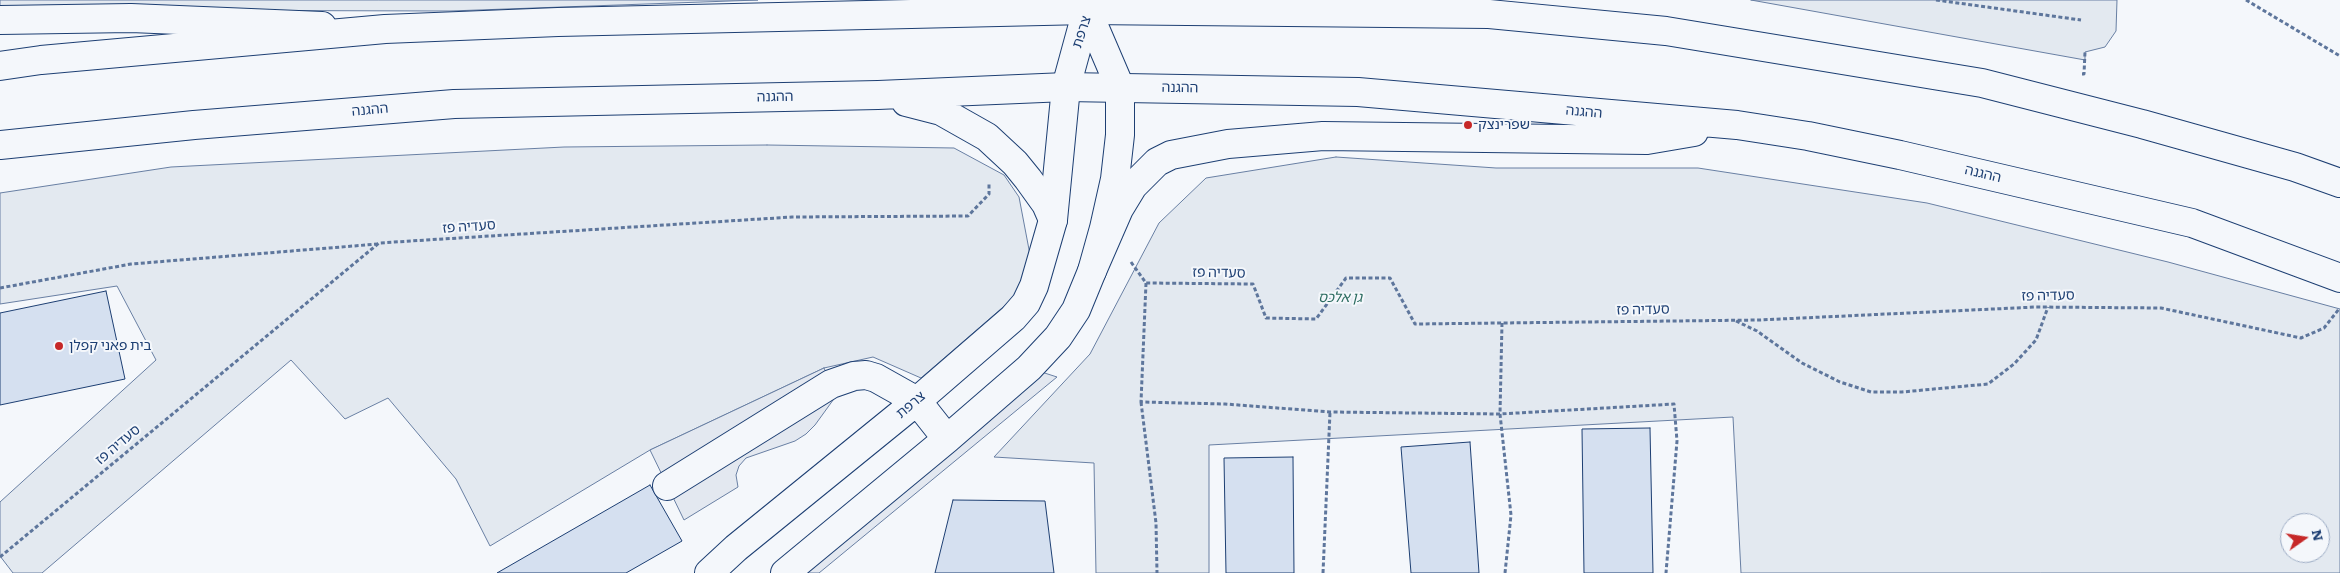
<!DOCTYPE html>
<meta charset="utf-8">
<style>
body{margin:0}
#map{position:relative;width:2340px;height:573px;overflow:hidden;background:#f4f7fb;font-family:Literata,serif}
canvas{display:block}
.north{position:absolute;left:2280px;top:513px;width:50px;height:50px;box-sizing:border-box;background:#f4f7fb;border:1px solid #9eadc5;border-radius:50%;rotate:77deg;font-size:14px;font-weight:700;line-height:20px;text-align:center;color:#1d3f73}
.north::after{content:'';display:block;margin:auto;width:18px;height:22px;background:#c62828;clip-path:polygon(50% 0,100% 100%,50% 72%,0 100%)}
</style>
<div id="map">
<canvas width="2340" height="573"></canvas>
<div class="north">N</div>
</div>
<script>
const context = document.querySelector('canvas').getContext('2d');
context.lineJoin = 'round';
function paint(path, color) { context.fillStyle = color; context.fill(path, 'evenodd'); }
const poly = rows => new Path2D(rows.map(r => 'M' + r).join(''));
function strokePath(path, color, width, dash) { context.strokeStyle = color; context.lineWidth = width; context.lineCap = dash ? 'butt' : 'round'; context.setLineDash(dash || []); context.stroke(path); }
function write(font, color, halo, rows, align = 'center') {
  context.font = font + ' Literata,"Noto Sans Hebrew",serif'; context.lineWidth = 4; context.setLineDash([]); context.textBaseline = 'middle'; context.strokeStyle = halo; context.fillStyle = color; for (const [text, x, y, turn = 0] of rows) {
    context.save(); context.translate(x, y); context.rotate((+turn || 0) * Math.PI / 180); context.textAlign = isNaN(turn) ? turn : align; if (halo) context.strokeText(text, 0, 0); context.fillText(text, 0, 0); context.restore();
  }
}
const green = poly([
 [0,0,758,0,450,11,74,10,0,7,0,0],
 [1751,0,2117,0,2116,31,2105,47,2085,52,2085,60,1751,0],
 [767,145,954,148,1004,175,1019,197,1031,260,1017,295,921,378,873,357,824,368,650,450,490,546,456,479,388,398,345,419,291,360,42,573,13,573,0,556,0,502,156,360,117,286,0,304,0,193,171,167,564,147,767,145],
 [1336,157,1496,168,1698,168,1927,203,2168,262,2340,309,2340,573,1741,573,1733,417,1209,445,1209,573,1096,573,1094,463,994,457,1090,354,1159,223,1206,178,1336,157],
 [2290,523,2320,523,2320,553,2290,553,2290,523]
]);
paint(green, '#e3e9f0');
strokePath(green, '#687fa3', 1);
const parking = poly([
 [824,368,836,396,815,425,806,434,795,441,746,458,739,466,736,475,738,487,684,520,650,450,824,368],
 [1029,368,1057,377,819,573,785,573,1029,368]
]);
paint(parking, '#e3e8f0');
strokePath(parking, '#687fa3', 1);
const building = poly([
 [106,291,125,379,0,405,0,313,106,291],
 [1650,428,1653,573,1584,573,1582,429,1650,428],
 [1470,442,1479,573,1411,573,1401,447,1470,442],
 [1293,457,1294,573,1226,573,1224,458,1293,457],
 [650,485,682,541,626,573,497,573,650,485],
 [953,500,1045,501,1054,573,935,573,953,500]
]);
paint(building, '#d5e0f0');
strokePath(building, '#1d3f73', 1);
const minor = poly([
 [0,20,131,18,322,26],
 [667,486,831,384,854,376,866,375,876,378,917,401,947,439],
 [709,573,736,548,917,401,1013,318,1026,303,1034,286,1053,220,1066,87,1087,10],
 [785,573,947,439,1029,368,1058,337,1076,310,1092,271,1104,228,1115,179,1120,135,1120,87,1087,10]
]);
const highway = poly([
 [0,66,41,60,385,29,558,22,1087,10,1489,14,1666,31,1982,83,2142,124,2295,167,2340,183],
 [906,102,941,111,987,137,1015,163,1028,179,1046,204,1053,220],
 [0,145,194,125,454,104,878,95,1066,87,1358,92,1737,125,1808,136,1900,155,2192,223,2340,278],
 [1092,271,1119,209,1133,186,1157,162,1171,155,1228,144,1323,136,1647,140,1694,132]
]);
strokePath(minor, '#1d3f73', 30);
strokePath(highway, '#1d3f73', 30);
strokePath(poly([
 [1936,0,2081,20],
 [2246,0,2340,56],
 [2082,74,2084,74,2085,52],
 [1131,262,1146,283,1253,284,1266,318,1316,319,1346,278,1390,278,1415,324,1759,320,2036,307,2161,308,2301,338,2324,328,2339,309],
 [1146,283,1141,402,1225,404,1330,412,1500,414,1674,404,1677,441,1666,573],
 [0,288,131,264,378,244],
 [1736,321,1757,331,1802,363,1840,382,1871,392,1902,392,1988,384,2014,364,2036,340,2048,307],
 [1502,323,1500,414,1511,515,1505,573],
 [1141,402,1156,523,1157,573],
 [0,557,379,243,792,217,968,216,989,194,989,182],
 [1323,573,1330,412]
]), '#5e769c', 3, [4, 2.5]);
strokePath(minor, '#f4f7fb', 28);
strokePath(highway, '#f4f7fb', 28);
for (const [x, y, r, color] of [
 [1468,125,5,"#c62828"],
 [59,346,5,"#c62828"]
]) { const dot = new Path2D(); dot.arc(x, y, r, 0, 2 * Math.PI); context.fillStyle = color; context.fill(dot); strokePath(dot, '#f4f7fb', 2); }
write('14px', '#1d3f73', '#f4f7fb', [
 ["צרפת",1082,32,-72],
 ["ההגנה",1180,88,1],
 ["ההגנה",775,97,-1],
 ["ההגנה",370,110,-5],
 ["ההגנה",1584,112,5],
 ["ההגנה",1983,174,13],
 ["סעדיה פז",469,227,-4],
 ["סעדיה פז",1219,273,1],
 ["סעדיה פז",2048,296,-1],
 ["סעדיה פז",1643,310,-1],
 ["צרפת",911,405,-40],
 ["סעדיה פז",118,445,-40]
]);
write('14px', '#1d3f73', '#f4f7fb', [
 ["שפרינצק",1478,125],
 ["בית פאני קפלן",69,346]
], 'left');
write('italic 14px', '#2c6c60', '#f4f7fb', [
 ["גן אלכס",1340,298]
]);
</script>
